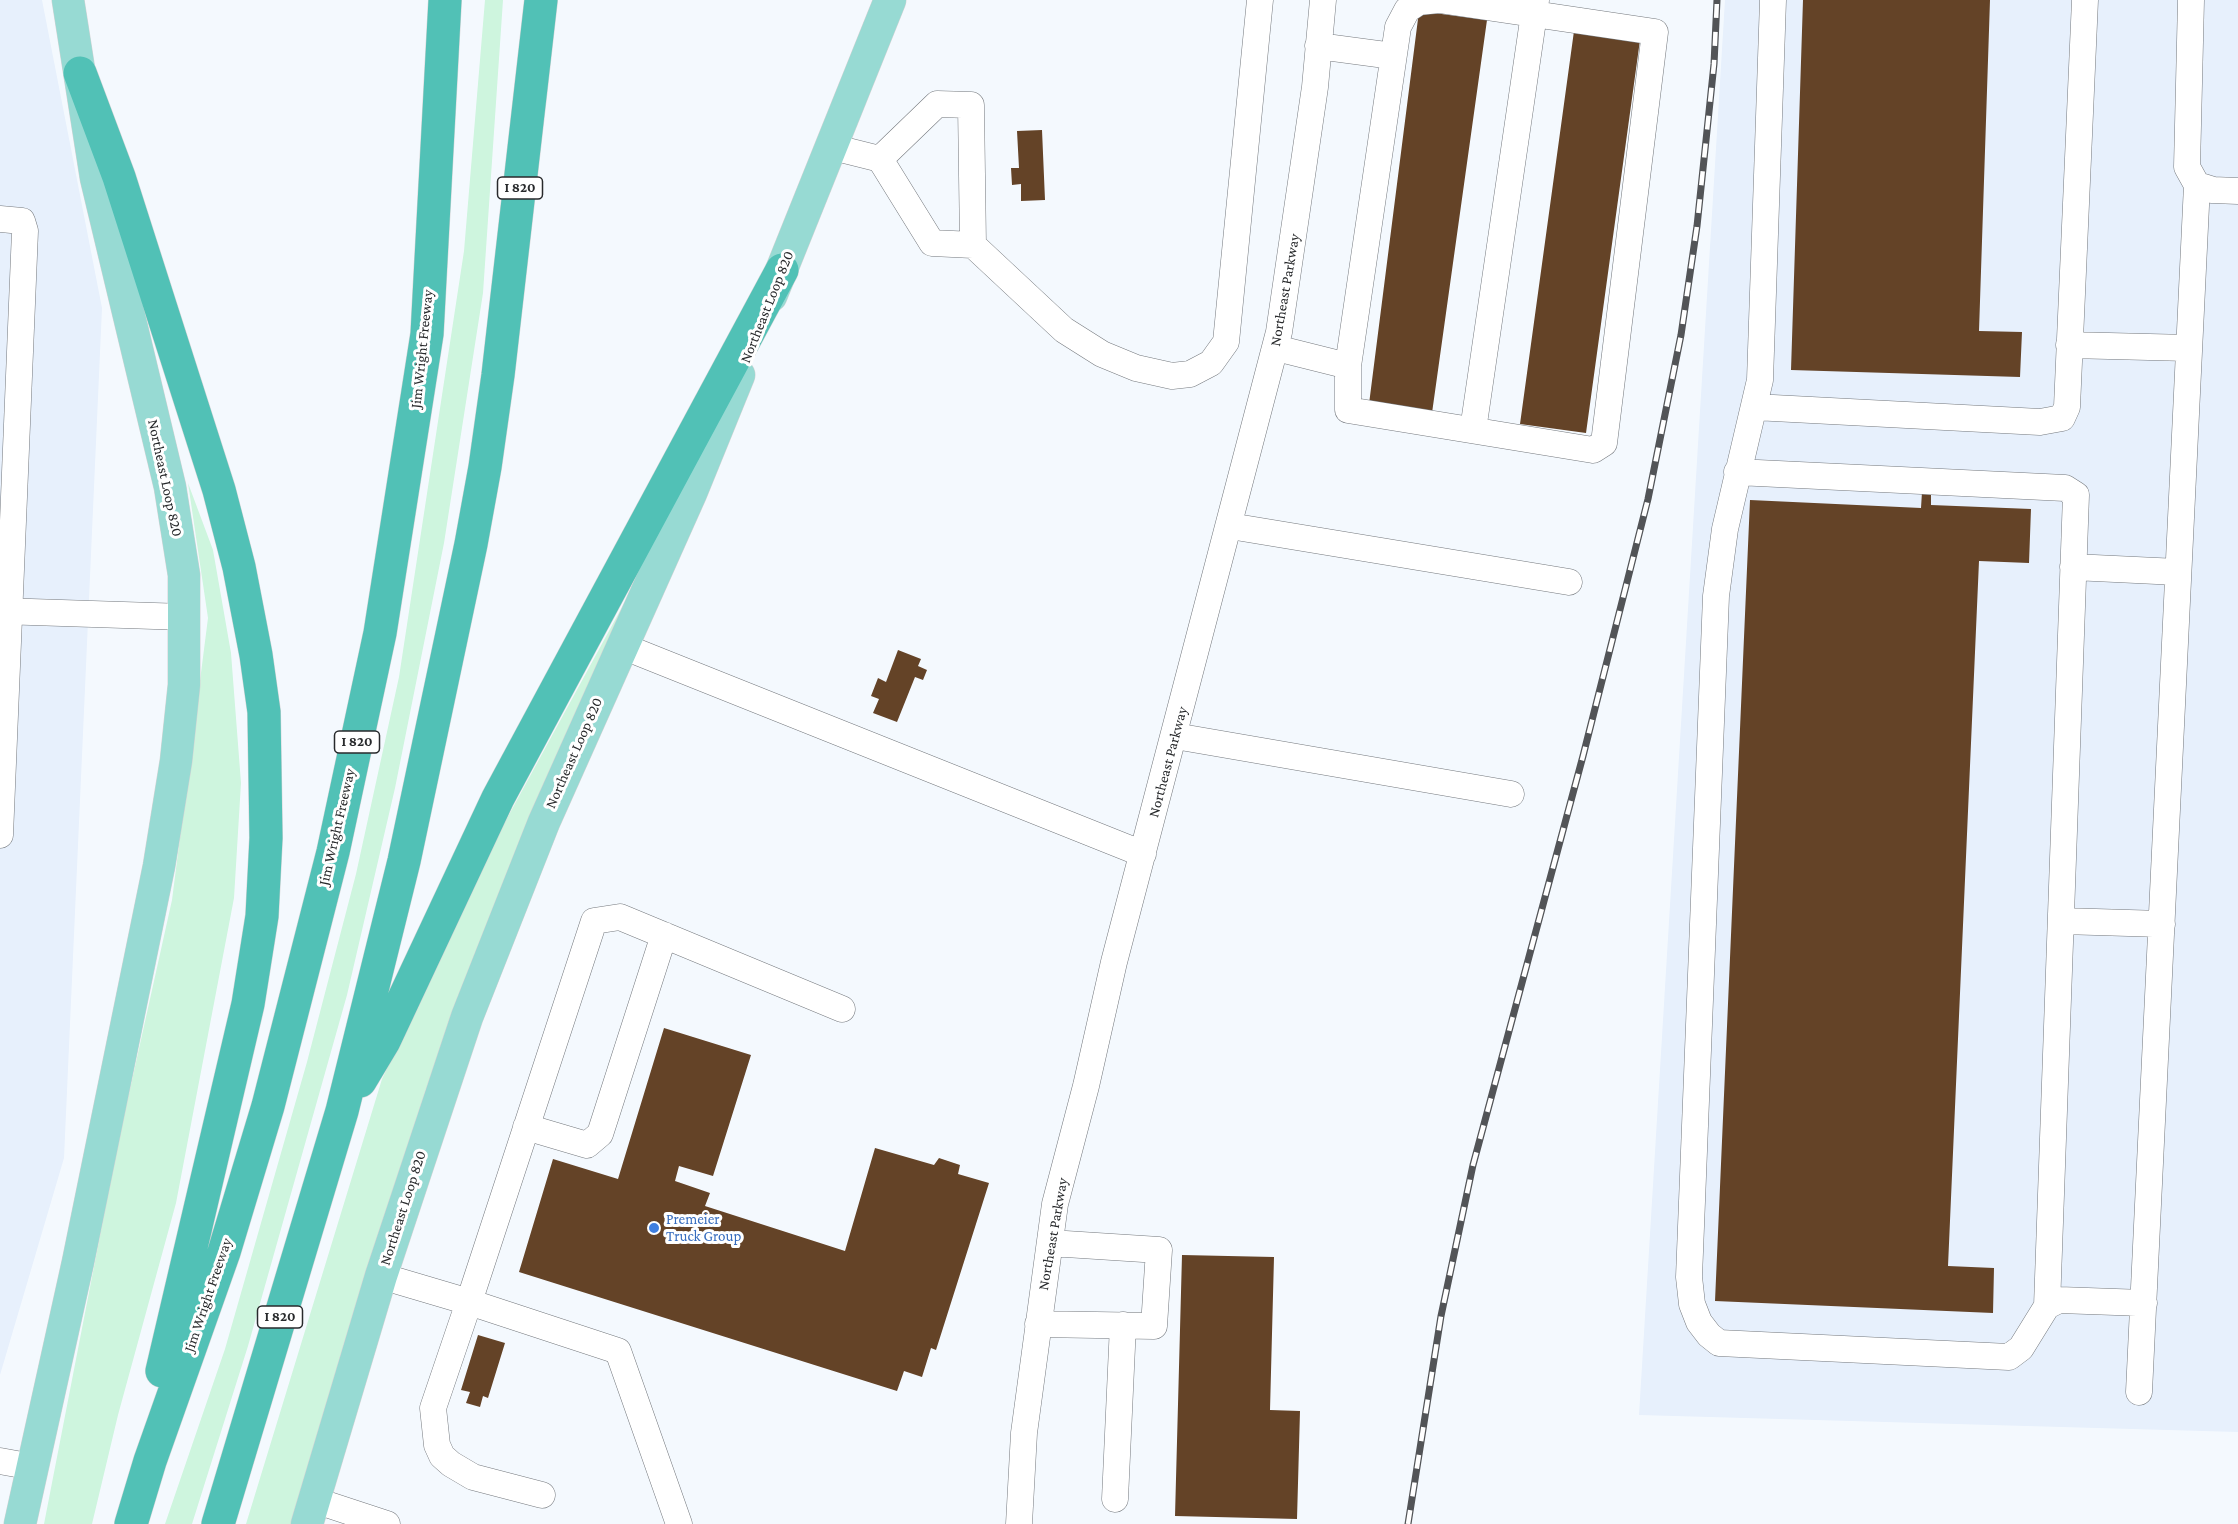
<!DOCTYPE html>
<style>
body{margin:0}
canvas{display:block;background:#f4f9fe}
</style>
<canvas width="2238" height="1524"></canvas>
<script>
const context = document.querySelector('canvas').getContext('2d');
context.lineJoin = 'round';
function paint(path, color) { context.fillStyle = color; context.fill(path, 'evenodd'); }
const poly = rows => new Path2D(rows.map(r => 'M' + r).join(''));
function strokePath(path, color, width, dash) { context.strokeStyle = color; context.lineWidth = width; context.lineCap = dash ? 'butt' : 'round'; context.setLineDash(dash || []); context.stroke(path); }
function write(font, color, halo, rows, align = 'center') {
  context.font = font + ' "Crimson Pro",serif'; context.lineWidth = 6; context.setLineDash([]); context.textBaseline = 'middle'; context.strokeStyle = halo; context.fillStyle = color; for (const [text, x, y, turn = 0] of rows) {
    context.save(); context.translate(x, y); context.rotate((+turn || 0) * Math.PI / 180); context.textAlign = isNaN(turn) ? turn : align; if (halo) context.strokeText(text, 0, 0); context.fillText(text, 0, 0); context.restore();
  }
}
paint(poly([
 [0,0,42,0,102,308,64,1158,0,1375],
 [1725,0,2238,0,2238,1432,1639,1415]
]), '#e7f0fc');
paint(poly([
 [485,0,503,0,483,293,444,543,395,788,347,995,248,1346,192,1524,165,1524,225,1349,307,1062,356,874,399,677,464,251],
 [188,483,213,550,231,653,241,783,234,898,176,1203,118,1415,92,1524,44,1524,118,1143,172,900,208,618],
 [640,574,502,891,426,1089,352,1317,291,1524,246,1524,382,1079,487,855]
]), '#cef5de');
paint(poly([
 [1803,0,1990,0,1979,331,2022,332,2020,377,1791,370],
 [1419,11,1487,20,1432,413,1369,404],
 [1574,31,1640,40,1586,433,1520,424],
 [1042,130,1045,200,1021,201,1021,184,1012,185,1011,168,1019,168,1017,131],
 [1922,492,1931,492,1931,505,2031,509,2029,563,1979,561,1948,1266,1994,1268,1993,1313,1715,1301,1750,500,1921,508],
 [898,650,921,659,918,666,927,670,923,680,915,677,897,722,873,713,879,699,871,696,878,678,886,682],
 [664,1028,751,1055,713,1176,679,1166,675,1181,710,1193,705,1206,845,1251,875,1148,934,1165,939,1158,960,1165,958,1174,989,1183,936,1350,931,1348,922,1377,904,1371,897,1391,519,1272,553,1159,618,1179],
 [1182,1255,1274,1257,1270,1410,1300,1411,1297,1519,1175,1516],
 [478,1335,505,1343,488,1398,483,1396,480,1407,466,1403,470,1392,461,1390]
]), '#644327');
const minor = poly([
 [1439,0,1419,2,1407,10,1398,27,1348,366,1348,410,1593,450,1604,443,1655,32,1439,0],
 [1773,0,1760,380,1725,529,1716,596,1689,1277,1692,1304,1699,1322,1709,1335,1719,1343,2009,1357,2021,1348,2047,1306,2059,1300,2144,1303],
 [2191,0,2187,167,2197,185,2213,190,2238,191],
 [1318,46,1393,56],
 [832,147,880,159,932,243,973,245,1064,330,1102,354,1136,368,1172,376,1190,374,1211,363,1226,342,1260,0],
 [880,159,937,104,971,105,973,245],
 [0,219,22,221,25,231,0,835],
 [2069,345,2189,348],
 [1276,348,1348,366],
 [1754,407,2040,422,2062,418,2067,407,2085,0],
 [1473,430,1536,0],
 [1737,472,2065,488,2076,495,2047,1306],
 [1230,526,1569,582],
 [2073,567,2178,572],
 [0,611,185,617],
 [622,646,1143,854],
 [1175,736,1511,794],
 [2062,921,2162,924],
 [526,1127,587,1145,600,1134,664,935],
 [381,1276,469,1302,594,921,620,917,842,1009],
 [1038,1324,1154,1326,1159,1250,1050,1243],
 [2139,1392,2197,185],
 [0,1461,33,1467],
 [542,1495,473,1477,451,1464,442,1456,437,1445,433,1408,469,1302,618,1351,679,1524],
 [1115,1499,1123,1325],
 [314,1500,387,1524],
 [1019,1524,1024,1433,1055,1204,1086,1086,1114,962,1279,332,1315,87,1323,0]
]);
const major = poly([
 [771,296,890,0],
 [20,1524,78,1262,159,866,176,761,184,685,184,575,170,487,96,178,68,0],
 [307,1524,381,1276,467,1017,544,822,691,493,739,375]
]);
const highway = poly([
 [80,73,119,177,219,490,239,567,256,655,264,712,266,838,262,916,248,1004,162,1371],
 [360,1081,384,1041,498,798,782,270],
 [131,1524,150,1461,224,1252,268,1106,333,852,380,633,427,334,445,0],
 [218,1524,342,1111,404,861,471,544,485,467,498,375,541,0]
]);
strokePath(minor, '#75797e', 27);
strokePath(major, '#d4d4d5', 33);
strokePath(highway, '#d4d4d5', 34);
strokePath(minor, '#fff', 26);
strokePath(major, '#97dad3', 32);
strokePath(highway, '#51c1b6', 33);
const rail = poly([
 [1408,1524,1441,1316,1473,1165,1583,756,1648,499,1681,335,1697,226,1714,64,1717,0]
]);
strokePath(rail, '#525457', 7);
strokePath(rail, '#fff', 4.5, [14]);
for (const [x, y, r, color] of [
 [654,1228,6,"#3f7fe0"]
]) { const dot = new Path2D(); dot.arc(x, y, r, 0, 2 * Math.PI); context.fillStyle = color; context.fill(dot); strokePath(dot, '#fff', 2); }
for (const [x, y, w] of [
 [520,188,45],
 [357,742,45],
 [280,1317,45]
]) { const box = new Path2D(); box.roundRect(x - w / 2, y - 11, w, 22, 4.5); context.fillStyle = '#fff'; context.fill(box); strokePath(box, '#282a2c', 1.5); }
write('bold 14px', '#282a2c', null, [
 ["I 820",520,188],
 ["I 820",357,742],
 ["I 820",280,1317]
]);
write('15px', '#282a2c', '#fff', [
 ["Northeast Parkway",1285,290,-80],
 ["Northeast Loop 820",767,307,-68],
 ["Jim Wright Freeway",422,349,-84],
 ["Northeast Loop 820",165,478,78],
 ["Northeast Loop 820",574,753,-66],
 ["Northeast Parkway",1168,762,-75],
 ["Jim Wright Freeway",337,827,-77],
 ["Northeast Loop 820",403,1208,-72],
 ["Northeast Parkway",1053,1234,-80],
 ["Jim Wright Freeway",208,1295,-71]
]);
write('15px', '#366cbe', '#fff', [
 ["Premeier",666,1219],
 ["Truck Group",666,1236]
], 'left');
</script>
